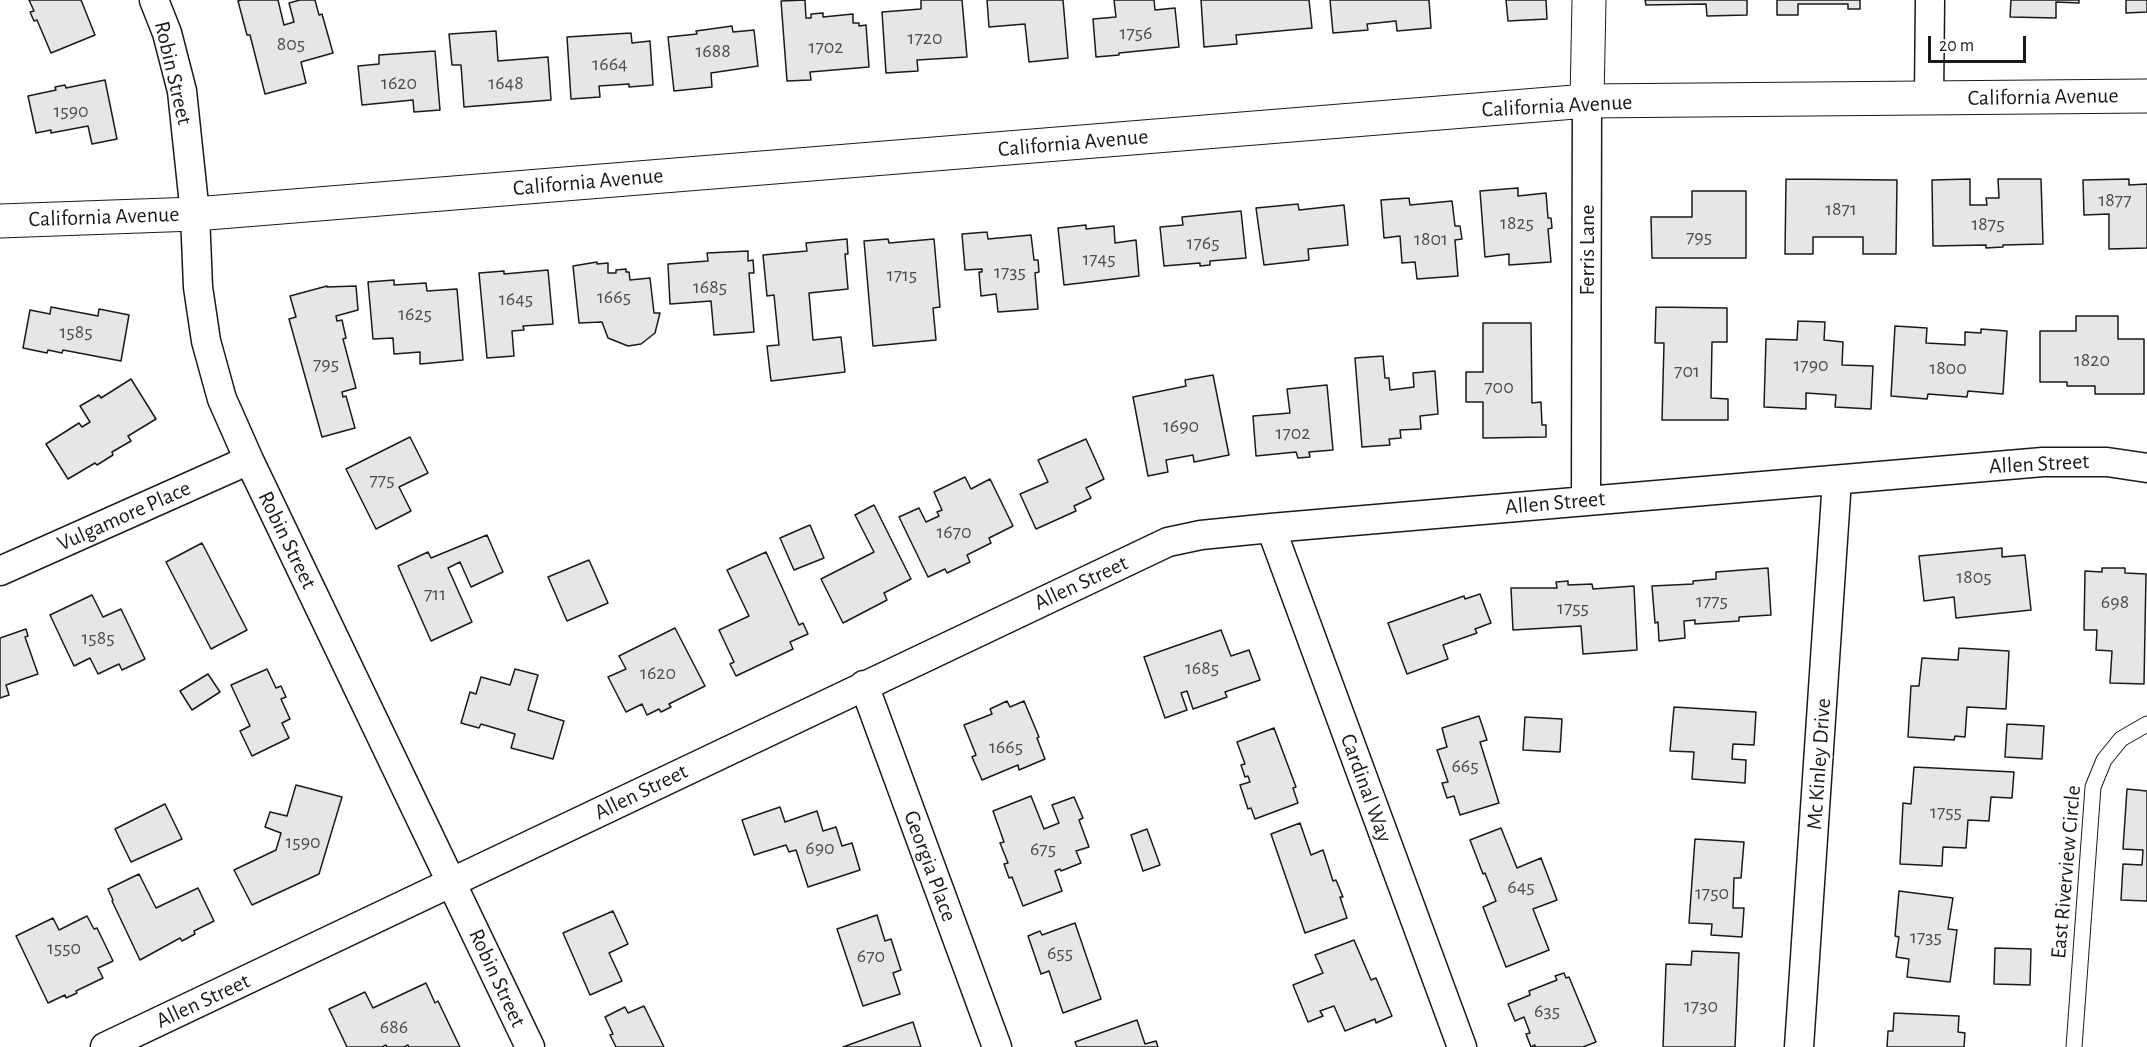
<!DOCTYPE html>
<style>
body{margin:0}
#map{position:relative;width:2147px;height:1047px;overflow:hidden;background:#fff;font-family:"Alegreya Sans",sans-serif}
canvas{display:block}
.scale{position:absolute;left:1928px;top:36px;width:98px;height:27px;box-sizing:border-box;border:3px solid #1a1a1a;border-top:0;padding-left:8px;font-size:18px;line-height:21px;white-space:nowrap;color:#1a1a1a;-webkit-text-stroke:4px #fff;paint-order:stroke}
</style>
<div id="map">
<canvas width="2147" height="1047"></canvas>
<div class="scale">20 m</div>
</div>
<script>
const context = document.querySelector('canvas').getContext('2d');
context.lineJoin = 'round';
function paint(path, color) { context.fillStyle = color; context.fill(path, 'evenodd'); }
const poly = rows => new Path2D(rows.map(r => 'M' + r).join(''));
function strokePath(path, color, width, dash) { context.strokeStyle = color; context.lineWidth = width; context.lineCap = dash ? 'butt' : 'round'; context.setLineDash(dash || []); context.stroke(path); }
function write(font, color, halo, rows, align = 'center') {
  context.font = font + ' "Alegreya Sans",sans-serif'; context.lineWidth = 4.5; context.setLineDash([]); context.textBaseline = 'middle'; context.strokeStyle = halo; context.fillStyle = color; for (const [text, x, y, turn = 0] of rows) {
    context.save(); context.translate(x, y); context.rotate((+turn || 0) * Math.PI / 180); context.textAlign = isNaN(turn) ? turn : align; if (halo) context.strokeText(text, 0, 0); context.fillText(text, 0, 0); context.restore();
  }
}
const building = poly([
 [29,0,81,0,95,35,51,53,37,20,34,21,30,12,34,11,29,0],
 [241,0,278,0,284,25,294,22,289,3,300,0,315,0,319,15,322,14,333,53,301,62,306,83,265,94,250,35,247,35,238,1,241,0],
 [805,0,806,18,811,18,811,14,823,13,823,17,853,14,853,23,859,23,859,26,866,25,869,67,810,72,811,80,787,81,781,1,805,0],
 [921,0,962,0,967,57,917,60,918,71,886,73,882,12,921,9,921,0],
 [987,0,1063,0,1068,58,1029,62,1025,24,989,27,987,0],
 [1114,0,1154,0,1155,10,1175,8,1179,47,1119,53,1119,55,1096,57,1093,19,1116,17,1114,0],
 [1201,0,1309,0,1312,28,1236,35,1237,44,1204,47,1201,0],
 [1330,0,1429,0,1431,28,1397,31,1396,21,1367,24,1368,30,1333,33,1330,0],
 [1506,0,1546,0,1547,19,1508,21,1506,0],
 [1645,0,1747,0,1747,15,1707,16,1706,4,1646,5,1645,0],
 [1777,0,1860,0,1860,9,1848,9,1848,4,1798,4,1798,15,1777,15,1777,0],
 [2011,0,2079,0,2079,3,2056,2,2056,18,2010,17,2011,0],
 [2126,0,2147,0,2147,12,2126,13,2126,0],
 [732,26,733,32,754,30,758,66,711,73,712,87,674,91,668,37,697,34,696,31,732,26],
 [496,31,498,61,548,57,551,100,464,107,461,65,452,65,449,34,496,31],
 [631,33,632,43,650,41,653,85,629,87,629,84,599,86,600,97,571,99,567,37,631,33],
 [435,51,440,110,414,112,413,100,362,105,358,66,379,64,379,55,435,51],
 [105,80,117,139,92,144,88,126,51,133,51,130,36,133,28,96,56,90,55,87,65,85,66,88,105,80],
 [1786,179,1897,180,1896,254,1863,254,1863,237,1813,237,1813,254,1785,254,1786,179],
 [1970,179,1970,205,1987,205,1986,198,1999,198,1998,179,2041,179,2043,244,2003,245,2003,247,1986,248,1986,245,1933,246,1932,180,1970,179],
 [2129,179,2129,185,2147,184,2147,248,2109,249,2109,214,2084,215,2083,180,2129,179],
 [1518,188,1518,196,1546,193,1548,218,1551,218,1552,228,1548,229,1551,262,1509,265,1509,254,1485,257,1480,191,1518,188],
 [1692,191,1746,191,1746,258,1652,258,1651,217,1692,217,1692,191],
 [1409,198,1410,205,1452,201,1455,226,1460,226,1462,239,1455,240,1458,276,1417,279,1415,262,1402,263,1400,236,1384,238,1381,200,1409,198],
 [1298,204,1299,210,1344,205,1348,245,1308,249,1309,260,1264,265,1256,208,1298,204],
 [1241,211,1246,258,1210,261,1210,265,1200,266,1200,263,1164,266,1160,227,1183,225,1182,217,1241,211],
 [1086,225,1086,229,1114,226,1115,243,1136,240,1139,276,1064,285,1058,228,1086,225],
 [987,232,988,239,1031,235,1034,260,1038,260,1039,272,1035,273,1038,309,998,312,996,294,981,296,979,272,982,272,982,269,965,270,962,234,987,232],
 [847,239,848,254,845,254,848,289,809,293,813,340,841,337,845,372,771,381,767,346,779,345,774,295,767,296,763,255,807,251,806,243,847,239],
 [888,239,889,243,934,239,940,307,933,308,936,340,873,346,864,241,888,239],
 [748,251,748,261,753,260,754,273,749,273,754,332,714,335,711,301,670,304,668,264,708,261,707,253,748,251],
 [597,262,597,264,608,263,608,273,616,273,616,270,626,269,626,272,629,272,630,280,650,278,654,313,660,313,655,333,641,344,628,346,608,338,602,322,579,323,573,266,597,262],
 [548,270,553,324,523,326,524,330,512,331,514,356,487,358,479,273,504,271,504,274,548,270],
 [394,280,394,285,426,283,427,291,457,289,463,360,420,364,420,352,394,354,393,338,373,339,368,282,394,280],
 [327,286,327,287,356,286,358,310,336,316,337,321,342,320,346,338,343,339,356,388,342,392,343,397,346,396,355,428,322,437,289,319,296,317,290,296,327,286],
 [51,307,98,316,99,309,129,315,121,361,63,350,62,353,48,350,47,353,23,348,30,310,50,314,51,307],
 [1656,307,1727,308,1727,342,1712,342,1711,398,1728,399,1728,420,1662,420,1664,343,1655,343,1656,307],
 [2076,316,2118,316,2118,339,2144,339,2144,394,2095,394,2095,386,2067,386,2067,382,2040,382,2040,331,2076,331,2076,316],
 [1798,321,1825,322,1824,340,1843,342,1842,365,1873,366,1871,409,1835,407,1836,395,1806,393,1806,409,1764,407,1766,339,1797,340,1798,321],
 [1483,323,1531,323,1532,403,1541,402,1542,425,1546,425,1546,437,1483,438,1483,402,1466,402,1466,372,1483,372,1483,323],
 [1895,326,1927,328,1926,343,1965,345,1965,332,1981,333,1981,329,2007,331,2003,394,1968,391,1967,397,1928,394,1927,399,1891,396,1895,326],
 [1383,356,1385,378,1389,378,1390,390,1414,387,1413,373,1435,371,1438,414,1420,416,1421,429,1400,430,1401,438,1389,439,1390,445,1362,447,1355,358,1383,356],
 [1213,375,1229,455,1194,462,1193,455,1166,460,1168,472,1148,476,1133,397,1186,386,1185,380,1213,375],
 [131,379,156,419,128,436,131,441,112,452,113,455,97,465,95,463,68,479,46,444,79,423,82,427,90,422,80,406,99,395,101,398,131,379],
 [1327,385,1333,450,1309,452,1310,457,1298,458,1296,452,1256,456,1253,416,1290,413,1287,389,1327,385],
 [410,437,428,473,399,487,411,511,376,529,346,469,410,437],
 [1086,439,1104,479,1086,488,1091,498,1074,506,1076,511,1036,529,1020,494,1048,482,1038,460,1086,439],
 [965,477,971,489,990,479,1013,526,989,538,991,543,967,555,970,562,947,573,945,569,928,577,899,517,919,508,926,522,939,516,937,512,942,510,934,492,965,477],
 [874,505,911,579,884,593,887,600,843,623,821,579,874,552,855,515,874,505],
 [810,525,824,558,794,570,780,538,810,525],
 [487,535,503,572,471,587,460,562,448,568,472,622,431,641,398,566,428,552,431,558,487,535],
 [202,543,247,630,211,649,166,562,202,543],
 [2002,548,2002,557,2025,555,2031,610,1956,618,1954,597,1924,601,1919,556,2002,548],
 [766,552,799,625,803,623,808,634,790,642,793,649,736,676,730,664,734,662,719,630,749,616,727,570,766,552],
 [589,560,608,603,567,621,548,577,589,560],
 [1768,568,1771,615,1739,617,1739,621,1695,624,1695,620,1684,621,1685,638,1659,641,1658,622,1655,623,1652,586,1693,584,1693,581,1716,579,1716,572,1768,568],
 [2102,568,2125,568,2125,573,2146,574,2144,684,2110,683,2112,651,2096,650,2097,630,2084,630,2085,571,2102,572,2102,568],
 [1568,581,1568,585,1592,584,1593,589,1634,586,1637,650,1583,654,1581,626,1513,630,1511,588,1557,588,1556,582,1568,581],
 [1480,594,1491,623,1475,629,1477,633,1443,645,1448,659,1407,674,1388,623,1464,596,1465,599,1480,594],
 [92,595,103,617,121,609,145,659,122,670,119,664,98,674,90,658,74,666,50,615,92,595],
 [675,628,705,686,669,704,671,707,661,712,659,709,647,715,642,704,626,712,608,677,626,669,619,656,675,628],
 [26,629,28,636,25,637,38,674,6,685,9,695,0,698,0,638,26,629],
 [1221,630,1231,656,1249,650,1260,680,1225,692,1227,697,1193,709,1187,691,1181,693,1187,710,1165,718,1144,657,1221,630],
 [1959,648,2009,651,2006,709,1967,707,1965,737,1955,736,1954,740,1908,737,1911,686,1919,686,1922,658,1958,660,1959,648],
 [267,669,276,688,281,686,286,697,281,699,290,719,282,723,289,738,252,756,240,731,250,726,231,685,267,669],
 [515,669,538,675,528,710,564,721,553,759,511,748,515,734,481,724,479,728,461,723,470,692,476,694,481,677,510,685,515,669],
 [208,674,220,692,192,710,180,691,208,674],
 [1007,701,1010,707,1024,701,1039,737,1037,738,1045,759,1019,770,1018,765,982,780,972,757,976,755,964,725,992,714,990,709,1007,701],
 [1674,707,1756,712,1754,745,1733,744,1732,759,1746,760,1745,783,1692,779,1694,752,1670,751,1674,707],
 [1479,716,1487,740,1480,742,1499,803,1460,815,1454,796,1447,798,1442,783,1448,782,1437,750,1447,747,1442,728,1479,716],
 [1525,717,1562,719,1560,752,1523,750,1525,717],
 [2007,724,2044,726,2042,759,2005,757,2007,724],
 [1274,728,1296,787,1293,788,1298,803,1255,819,1251,808,1248,809,1240,785,1250,782,1248,776,1245,777,1241,765,1245,764,1237,742,1274,728],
 [1914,767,2014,772,2012,798,1991,797,1989,821,1968,820,1966,848,1943,847,1942,866,1900,864,1903,803,1911,804,1914,767],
 [296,785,342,797,319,874,252,905,234,870,276,850,281,833,265,827,270,812,287,816,296,785],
 [2127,789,2147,791,2147,901,2121,900,2123,864,2142,865,2143,850,2123,849,2127,789],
 [1031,796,1044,829,1059,823,1052,805,1074,797,1083,818,1079,820,1089,847,1076,851,1081,863,1061,871,1060,869,1055,871,1062,891,1023,906,1012,877,1009,878,1004,864,1008,863,1000,843,1004,842,993,811,1031,796],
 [165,804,182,839,131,862,115,829,165,804],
 [780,807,785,822,817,811,823,831,836,827,842,846,852,843,860,870,808,887,796,850,789,852,786,845,754,855,742,820,780,807],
 [1300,823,1311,855,1323,850,1333,881,1336,880,1343,897,1340,897,1347,918,1305,933,1271,834,1300,823],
 [1501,828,1517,868,1541,858,1557,900,1533,909,1549,950,1506,967,1483,907,1496,901,1485,873,1483,874,1470,840,1501,828],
 [1147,829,1160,865,1143,871,1131,835,1147,829],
 [1695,839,1744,842,1741,878,1734,878,1733,908,1744,908,1742,937,1711,935,1712,924,1689,923,1695,839],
 [139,874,156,908,198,888,214,921,194,931,195,934,182,941,180,938,140,960,112,901,113,900,108,889,139,874],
 [1899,891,1953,898,1948,929,1957,930,1950,982,1907,977,1909,959,1896,957,1899,937,1895,936,1899,891],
 [613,911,628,944,609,953,622,981,590,995,563,933,613,911],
 [877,915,885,941,891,939,901,970,893,973,900,994,863,1006,837,929,877,915],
 [87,916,94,929,97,928,113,961,98,968,103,978,76,991,77,993,66,998,65,995,48,1003,16,936,53,918,59,930,87,916],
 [1075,923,1101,999,1063,1013,1049,971,1041,974,1028,936,1040,931,1042,935,1075,923],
 [1354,940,1371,980,1376,978,1392,1016,1376,1023,1375,1019,1345,1031,1334,1006,1320,1011,1323,1016,1308,1022,1293,985,1323,973,1315,955,1354,940],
 [1995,948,2031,949,2030,985,1994,984,1995,948],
 [1692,951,1739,953,1735,1047,1663,1047,1666,964,1691,965,1692,951],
 [1564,973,1566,978,1569,977,1596,1042,1583,1047,1535,1047,1535,1045,1531,1047,1526,1034,1530,1033,1524,1017,1515,1021,1508,1004,1530,995,1529,991,1557,980,1555,976,1564,973],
 [426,983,435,1003,438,1001,460,1047,409,1047,408,1045,404,1047,387,1047,386,1045,382,1047,347,1047,329,1009,365,992,373,1008,426,983],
 [644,1006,664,1047,616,1047,610,1035,613,1034,605,1017,625,1007,628,1013,644,1006],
 [1894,1013,1959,1016,1958,1032,1965,1033,1964,1047,1887,1047,1888,1031,1893,1031,1894,1013],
 [1137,1020,1145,1044,1156,1041,1158,1047,1077,1047,1075,1042,1137,1020],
 [913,1022,921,1047,843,1047,904,1025,913,1022]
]);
paint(building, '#e6e6e6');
strokePath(building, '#1a1a1a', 1.5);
const lane = poly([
 [2074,1047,2093,787,2104,760,2121,739,2147,724]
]);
const street = poly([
 [154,0,167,33,182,91,195,214,198,287,206,341,222,399,249,460,530,1047],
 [1929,98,1930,0],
 [1586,500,1587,101],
 [1271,528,1462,1047],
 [0,571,249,460],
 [864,685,997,1047],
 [105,1047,1168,542,1201,535,1271,528,2043,462,2107,462,2147,468],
 [1799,1047,1837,480]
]);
const secondary = poly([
 [1587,101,1589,0],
 [0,221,195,214,1587,101,2147,96]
]);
strokePath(lane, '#1a1a1a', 17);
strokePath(street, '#1a1a1a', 31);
strokePath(secondary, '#1a1a1a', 35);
strokePath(lane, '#fff', 15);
strokePath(street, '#fff', 28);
strokePath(secondary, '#fff', 33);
write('20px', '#4d4d4d', null, [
 ["1756",1136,33],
 ["1720",925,38],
 ["805",291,44],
 ["1702",826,47],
 ["1688",713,51],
 ["1664",610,64],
 ["1620",399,83],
 ["1648",506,83],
 ["1590",71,111],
 ["1877",2115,200],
 ["1871",1841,209],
 ["1825",1517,223],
 ["1875",1988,224],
 ["795",1699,237],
 ["1801",1431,239],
 ["1765",1203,243],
 ["1745",1099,259],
 ["1735",1010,272],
 ["1715",902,275],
 ["1685",710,287],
 ["1665",614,297],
 ["1645",516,299],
 ["1625",415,314],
 ["1585",76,332],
 ["1820",2092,360],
 ["795",326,364],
 ["1790",1811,365],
 ["1800",1948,368],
 ["701",1687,371],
 ["700",1499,387],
 ["1690",1181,426],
 ["1702",1293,433],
 ["775",382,480],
 ["1670",954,532],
 ["1805",1974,577],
 ["711",435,594],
 ["1775",1712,601],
 ["698",2115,602],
 ["1755",1573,608],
 ["1585",98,638],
 ["1685",1202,668],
 ["1620",658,673],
 ["1665",1006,747],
 ["665",1465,766],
 ["1755",1946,812],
 ["1590",303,842],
 ["690",820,848],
 ["675",1043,849],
 ["645",1521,887],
 ["1750",1712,893],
 ["1735",1926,937],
 ["1550",64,948],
 ["655",1060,953],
 ["670",871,956],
 ["1730",1701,1006],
 ["635",1547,1011],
 ["686",394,1027]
]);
write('22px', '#1a1a1a', '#fff', [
 ["Robin Street",173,73,77],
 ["California Avenue",2043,97,-1],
 ["California Avenue",1557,106,-3],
 ["California Avenue",1073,143,-5],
 ["California Avenue",588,182,-5],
 ["California Avenue",104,217,-2],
 ["Ferris Lane",1587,250,-90],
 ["Allen Street",2039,464,-3],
 ["Allen Street",1555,503,-5],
 ["Vulgamore Place",124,516,-24],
 ["Robin Street",287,540,64],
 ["Allen Street",1081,583,-25],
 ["Mc Kinley Drive",1819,764,-86],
 ["Cardinal Way",1366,788,70],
 ["Allen Street",641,792,-26],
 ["Georgia Place",930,866,70],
 ["East Riverview Circle",2066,872,-85],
 ["Robin Street",497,978,65],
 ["Allen Street",203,1001,-25]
]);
</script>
